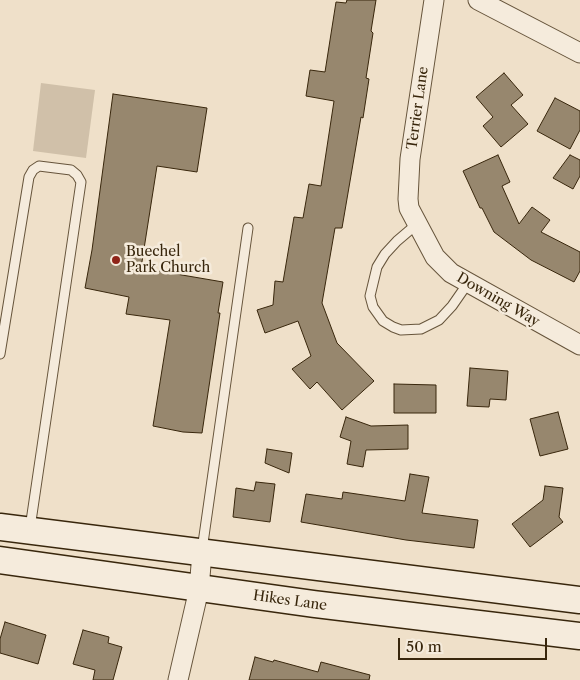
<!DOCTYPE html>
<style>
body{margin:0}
#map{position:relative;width:580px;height:680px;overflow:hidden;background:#efe0c9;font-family:"Libre Caslon Text",serif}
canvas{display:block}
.scale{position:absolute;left:398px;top:638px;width:149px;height:22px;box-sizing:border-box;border:2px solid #38260c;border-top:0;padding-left:6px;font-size:15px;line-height:18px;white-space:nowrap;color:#38260c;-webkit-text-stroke:4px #f5ebdc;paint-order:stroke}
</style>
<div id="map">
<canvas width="580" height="680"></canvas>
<div class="scale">50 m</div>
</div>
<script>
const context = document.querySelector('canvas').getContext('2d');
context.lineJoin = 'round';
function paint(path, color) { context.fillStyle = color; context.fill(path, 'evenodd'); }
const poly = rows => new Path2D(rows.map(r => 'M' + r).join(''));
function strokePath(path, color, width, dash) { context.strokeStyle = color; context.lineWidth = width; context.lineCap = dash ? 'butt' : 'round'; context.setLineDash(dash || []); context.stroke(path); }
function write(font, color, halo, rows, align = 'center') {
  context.font = font + ' "Libre Caslon Text",serif'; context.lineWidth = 5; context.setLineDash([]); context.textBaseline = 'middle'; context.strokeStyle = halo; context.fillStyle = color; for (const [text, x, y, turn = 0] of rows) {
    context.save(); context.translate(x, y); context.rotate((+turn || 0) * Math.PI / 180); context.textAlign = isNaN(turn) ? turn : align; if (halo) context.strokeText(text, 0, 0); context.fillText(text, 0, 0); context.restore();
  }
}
paint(poly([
 [41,83,95,90,86,158,33,151]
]), '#d0c0a9');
const building = poly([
 [347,0,376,0,371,31,373,33,366,78,369,79,363,118,361,117,342,228,335,228,322,303,337,343,374,381,342,410,317,382,310,389,292,369,311,356,298,321,265,333,257,310,273,305,275,281,283,282,294,217,303,218,309,184,321,186,334,101,306,96,310,70,325,72,336,2,346,3,347,0],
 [504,73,523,95,511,105,528,124,501,147,483,126,493,117,476,97,504,73],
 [113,94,207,108,197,172,157,166,141,268,223,282,218,313,220,313,202,433,183,432,153,426,170,320,126,314,129,297,85,288,92,250,113,94],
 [555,98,580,111,580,130,570,149,537,131,555,98],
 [498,155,510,182,502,186,519,224,532,207,550,220,541,232,580,252,580,271,574,282,531,260,494,232,482,208,480,208,463,171,498,155],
 [570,155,580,160,580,176,573,189,553,178,570,155],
 [470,368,508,371,506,400,490,399,489,407,467,406,470,368],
 [394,384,436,385,436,413,394,413,394,384],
 [558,412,568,449,540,456,530,419,558,412],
 [346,417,371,426,408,425,408,449,366,450,363,467,347,464,351,441,340,437,346,417],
 [267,449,292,453,289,473,265,463,267,449],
 [410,474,429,477,422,513,478,520,474,548,406,540,301,522,306,494,342,499,343,492,405,501,410,474],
 [256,482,275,484,270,522,233,517,236,488,254,491,256,482],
 [545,486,563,488,559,517,563,522,530,547,512,524,543,500,545,486],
 [5,622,46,635,38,664,0,653,0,639,5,622],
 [83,630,109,637,108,643,122,647,113,680,93,680,95,670,73,664,83,630],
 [255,657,273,662,274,660,318,672,321,662,370,675,369,680,249,680,255,657]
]);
paint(building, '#97876e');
strokePath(building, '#38260c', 1);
const lane = poly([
 [417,224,397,241,385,254,377,267,370,296,373,307,383,321,393,327,401,330,421,329,439,320,452,306,468,283],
 [0,354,29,177,33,170,39,166,71,170,77,175,81,182,30,528],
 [202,550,248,228]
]);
const street = poly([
 [434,0,410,159,408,199,409,208,435,257,451,273,580,345],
 [478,0,580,53],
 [178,680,199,589,202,553]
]);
const secondary = poly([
 [0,527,580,600],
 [0,560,314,604,580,636]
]);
strokePath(lane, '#66543b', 11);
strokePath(street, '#66543b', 21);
strokePath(secondary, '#38260c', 29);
strokePath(lane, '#f5ebdc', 9);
strokePath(street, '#f5ebdc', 19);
strokePath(secondary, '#f5ebdc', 26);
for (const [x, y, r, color] of [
 [116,260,5,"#8f2418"]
]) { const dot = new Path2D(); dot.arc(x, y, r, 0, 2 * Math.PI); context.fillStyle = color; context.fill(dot); strokePath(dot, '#f5ebdc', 2); }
write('14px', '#38260c', '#f5ebdc', [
 ["Terrier Lane",418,108,-82],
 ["Downing Way",498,300,30],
 ["Hikes Lane",290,601,8]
]);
write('14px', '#38260c', '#f5ebdc', [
 ["Buechel",126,252],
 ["Park Church",126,268]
], 'left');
</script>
